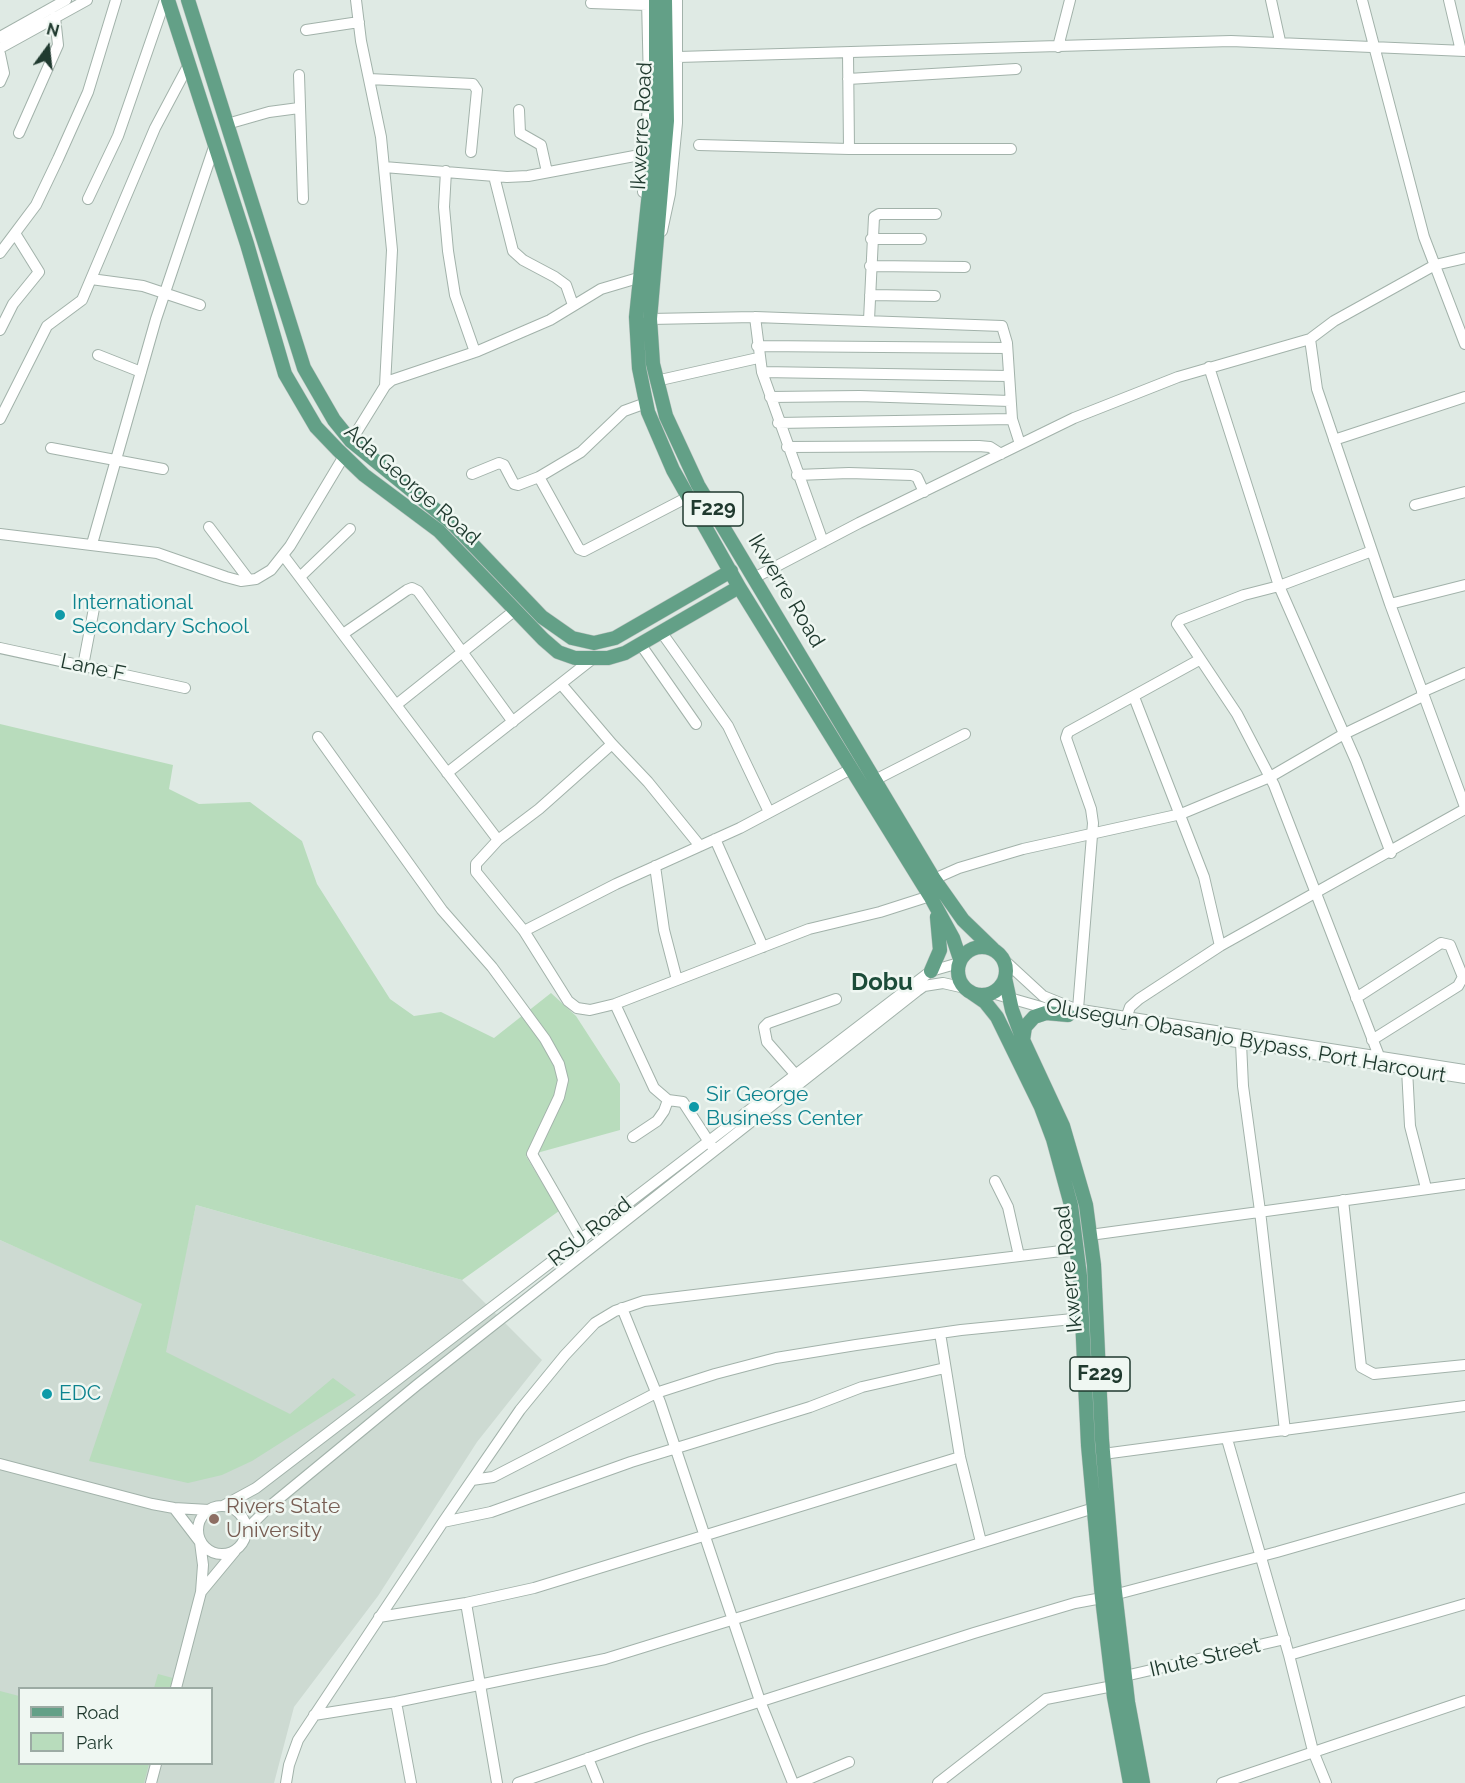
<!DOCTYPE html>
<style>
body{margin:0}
#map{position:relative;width:1465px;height:1783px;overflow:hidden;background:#dfeae4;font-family:Raleway,sans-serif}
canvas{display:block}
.legend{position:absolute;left:18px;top:1687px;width:195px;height:78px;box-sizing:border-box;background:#eff7f2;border:2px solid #9caba4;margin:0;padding:8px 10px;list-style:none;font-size:18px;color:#203a2f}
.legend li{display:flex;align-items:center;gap:12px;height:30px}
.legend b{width:30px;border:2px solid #9caba4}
.north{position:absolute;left:18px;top:18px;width:60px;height:60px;-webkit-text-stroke:4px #eff7f2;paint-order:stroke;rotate:15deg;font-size:16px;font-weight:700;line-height:24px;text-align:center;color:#203a2f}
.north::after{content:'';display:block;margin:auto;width:21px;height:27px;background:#203a2f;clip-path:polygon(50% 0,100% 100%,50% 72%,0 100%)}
</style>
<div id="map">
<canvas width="1465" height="1783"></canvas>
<ul class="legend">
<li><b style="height:8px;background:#63a087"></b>Road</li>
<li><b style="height:16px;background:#b8dcbc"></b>Park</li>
</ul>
<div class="north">N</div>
</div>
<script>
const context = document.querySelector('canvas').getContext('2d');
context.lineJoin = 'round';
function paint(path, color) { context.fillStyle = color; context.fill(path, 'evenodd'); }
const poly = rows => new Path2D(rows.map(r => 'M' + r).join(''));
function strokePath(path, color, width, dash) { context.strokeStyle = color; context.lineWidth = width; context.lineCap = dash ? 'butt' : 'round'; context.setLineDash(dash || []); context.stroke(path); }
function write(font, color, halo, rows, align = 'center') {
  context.font = font + ' Raleway,sans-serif'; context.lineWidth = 5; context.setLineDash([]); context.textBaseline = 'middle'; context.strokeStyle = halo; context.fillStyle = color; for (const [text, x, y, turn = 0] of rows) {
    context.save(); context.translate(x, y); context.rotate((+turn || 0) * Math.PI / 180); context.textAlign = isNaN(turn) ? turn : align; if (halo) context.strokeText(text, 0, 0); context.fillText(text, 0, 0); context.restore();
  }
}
paint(poly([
 [196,1205,462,1280,542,1360,477,1442,378,1596,294,1707,274,1783,0,1783,0,1240,172,1316],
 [20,1688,212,1688,212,1764,20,1764]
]), '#cddad2');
paint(poly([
 [0,724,173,765,169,789,199,804,250,802,302,841,317,884,390,999,414,1016,441,1012,494,1038,551,993,576,1016,620,1084,620,1130,526,1156,559,1211,462,1280,196,1205,166,1352,290,1414,333,1378,356,1395,252,1461,222,1475,188,1483,89,1461,142,1304,0,1240],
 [158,1674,173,1678,170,1688,154,1688],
 [0,1691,19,1696,20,1764,149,1764,144,1783,0,1783]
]), '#b8dcbc');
const minor = poly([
 [356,0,361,41,381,137,392,250,385,386],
 [1271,0,1280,41],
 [1362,0,1424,237,1465,344],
 [1449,0,1461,51],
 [591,3,647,5],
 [306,30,359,22],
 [0,37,66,0],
 [1058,47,1070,0],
 [0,48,87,0],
 [848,53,849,149],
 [0,54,4,73,0,82],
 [678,57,1231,41,1465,51],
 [299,75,303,199],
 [369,79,473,84,477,90,471,152],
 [848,79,1016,69],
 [519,110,520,133,541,145,547,172],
 [227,124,269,112,299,108],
 [19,133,58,45,55,17],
 [699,145,849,149,1011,149],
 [384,167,507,177,528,176,645,154],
 [446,171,444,207,448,251,455,295,475,352],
 [494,176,513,251,523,260,555,277,566,285,573,305],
 [643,192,649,84,647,0],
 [88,199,118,136,165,0],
 [662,231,670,194,677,123,677,0],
 [871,239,921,239],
 [0,253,36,205,58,159,88,92,116,0],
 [1465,258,1435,265,1334,321,1310,339,1317,389,1390,604,1465,807],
 [870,266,965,267],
 [91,279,143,286,200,305],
 [870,295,935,296],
 [755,317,762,372,823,542],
 [650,319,755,317,1002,326,1007,343,1012,419,1020,444],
 [869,320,874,217,879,214,936,214],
 [0,330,13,304,39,272,16,235],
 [757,346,1007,348],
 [98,355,141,372],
 [1209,367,1279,586,1356,761,1391,853],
 [762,372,1008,376],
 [656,381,758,358],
 [770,397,860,396,1010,401],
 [0,419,47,326,82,300,155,128,189,64],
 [778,423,1012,419],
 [1334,440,1465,397],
 [351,441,385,386,392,380,478,351,550,320,601,289,638,278],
 [787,447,979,446,990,447,1001,454],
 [51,448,163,469],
 [472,474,499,463,504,465,514,484,518,485,539,477,581,452,624,411,646,403],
 [797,475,849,473,912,475,917,477,924,492],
 [539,477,579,549,584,551,688,497],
 [1415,505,1465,492],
 [209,527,249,580],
 [0,534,157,553,226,577,241,581,256,579,271,570,290,546,344,456],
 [92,544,156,319,215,144],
 [1372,551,1279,586,1244,595,1180,620,1177,624,1237,714,1274,785,1379,1056],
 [283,555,498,840],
 [300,577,350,529],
 [754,578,859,523,1074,418,1178,377,1310,339],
 [1390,604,1465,585],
 [662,633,728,726,769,812],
 [343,634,407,590,412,588,418,591,513,722],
 [641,645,696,724],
 [0,648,185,688],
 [83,666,95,603],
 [561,684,612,744,648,782,700,846],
 [1422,692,1465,673],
 [1134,697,1204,877,1220,946],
 [396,705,514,611],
 [318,737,442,910,492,967,545,1039,559,1064,563,1080,559,1097,532,1154,581,1239],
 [612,744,539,809,498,840,476,864,476,872,524,931,568,1001,577,1008,590,1010,615,1004,809,929,880,912,930,896],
 [447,773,591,660],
 [875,780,965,734],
 [715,839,763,947],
 [655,866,664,930,677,980],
 [934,879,959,868,1023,849,1181,814,1270,777,1344,734,1423,696],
 [524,931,616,884,740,828,851,769],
 [1005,961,1043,996,1075,1009,1465,1070],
 [992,993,1055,1011],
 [1356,998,1441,943,1450,945,1463,977,1458,986,1372,1040],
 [615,1004,654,1088,668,1100,683,1102,711,1145],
 [1078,1009,1093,823,1091,809,1066,738,1068,732,1199,660],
 [1124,1024,1130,1007,1139,999,1220,946,1465,809],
 [1218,1039,1465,1078],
 [1241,1043,1243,1086,1260,1211,1285,1431],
 [1407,1069,1410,1126,1426,1188],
 [795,1074,767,1042,764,1027,768,1023,836,999],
 [633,1137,657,1121,664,1111,668,1100],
 [995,1181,1008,1207,1019,1256],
 [1343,1200,1361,1367,1374,1374,1465,1365],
 [1090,1235,1465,1184],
 [622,1308,660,1402,760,1701,793,1783],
 [940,1333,960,1457,981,1542],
 [1227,1439,1289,1655,1313,1751,1326,1783],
 [1103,1454,1465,1406],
 [0,1464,152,1504,174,1508,209,1510],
 [472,1480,493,1477,656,1393,715,1374,776,1358,856,1345,961,1330,1083,1318],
 [223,1506,256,1488,931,971,959,963],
 '198 1530a24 24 0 1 1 48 0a24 24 0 1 1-48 0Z',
 [174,1508,200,1542,203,1565,201,1592,176,1688],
 [443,1522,491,1512,631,1462,810,1407,862,1387,945,1368],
 [246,1530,270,1506,417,1385,917,991,924,986,943,983,965,988],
 [201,1592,235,1551],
 [466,1603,497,1783],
 [379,1617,466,1603,534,1588,960,1457],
 [1289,1655,1465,1604],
 [1125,1676,1285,1639],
 [396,1702,411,1783],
 [314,1715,396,1702,605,1659,1094,1508],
 [588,1758,598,1783],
 [151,1783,156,1764],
 [286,1783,289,1765,298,1740,443,1522,520,1410,565,1355,595,1323,615,1311,644,1301,1078,1249],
 [518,1783,643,1739,974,1633,1075,1603,1102,1598,1277,1552,1465,1498],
 [799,1783,849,1762],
 [938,1783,1046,1699,1113,1686],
 [1222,1783,1465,1701]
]);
const major = poly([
 [168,0,247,244,285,374,316,427,338,450,364,475,439,531,543,639,558,652,575,658,608,658,625,653,739,587],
 [188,0,304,368,334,420,351,441,453,524,542,617,572,638,594,643,615,638,731,571],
 [656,0,656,125,636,317,639,368,648,412,673,470,739,587,930,896,953,938,960,959],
 [665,0,667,121,650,319,653,364,666,416,698,485,934,879,963,920,993,949],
 '958 971a24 24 0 1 1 48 0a24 24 0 1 1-48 0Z',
 [931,971,940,950,937,917],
 [1005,978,1012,1010,1023,1040,1063,1126,1086,1205,1094,1265,1102,1440,1114,1583,1128,1702,1143,1783],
 [969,991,985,1002,997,1017,1041,1107,1053,1139,1071,1205,1080,1276,1088,1445,1102,1598,1114,1697,1130,1783],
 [1023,1040,1025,1027,1034,1017,1046,1013,1068,1015]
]);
strokePath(minor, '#a2b2aa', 12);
strokePath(major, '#bcc4c1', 15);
strokePath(minor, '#fff', 10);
strokePath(major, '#63a087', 14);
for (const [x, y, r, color] of [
 [60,615,6,"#0f9aa8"],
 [694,1107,6,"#0f9aa8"],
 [47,1394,6,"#0f9aa8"],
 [214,1519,6,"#8d6e63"]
]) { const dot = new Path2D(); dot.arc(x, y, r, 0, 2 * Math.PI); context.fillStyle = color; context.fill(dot); strokePath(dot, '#eff7f2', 2); }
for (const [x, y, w] of [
 [713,509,60],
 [1100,1374,60]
]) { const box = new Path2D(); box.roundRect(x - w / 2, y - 17, w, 34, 4.5); context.fillStyle = '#eff7f2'; context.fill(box); strokePath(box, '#203a2f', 1.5); }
write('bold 20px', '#203a2f', null, [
 ["F229",713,509],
 ["F229",1100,1374]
]);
write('21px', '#203a2f', '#eff7f2', [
 ["Ikwerre Road",642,126,-87],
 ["Ada George Road",412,485,41],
 ["Ikwerre Road",786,591,59],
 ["Lane F",93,668,12],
 ["Olusegun Obasanjo Bypass, Port Harcourt",1246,1041,10],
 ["RSU Road",590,1232,-38],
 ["Ikwerre Road",1069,1269,-96],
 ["Ihute Street",1205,1658,-13]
]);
write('21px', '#0d838f', '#eff7f2', [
 ["International",72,603],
 ["Secondary School",72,627],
 ["Sir George",706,1095],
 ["Business Center",706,1119],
 ["EDC",59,1394]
], 'left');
write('21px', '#785e54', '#eff7f2', [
 ["Rivers State",226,1507],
 ["University",226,1531]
], 'left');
write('bold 24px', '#1c4c39', '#eff7f2', [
 ["Dobu",882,983]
]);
</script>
